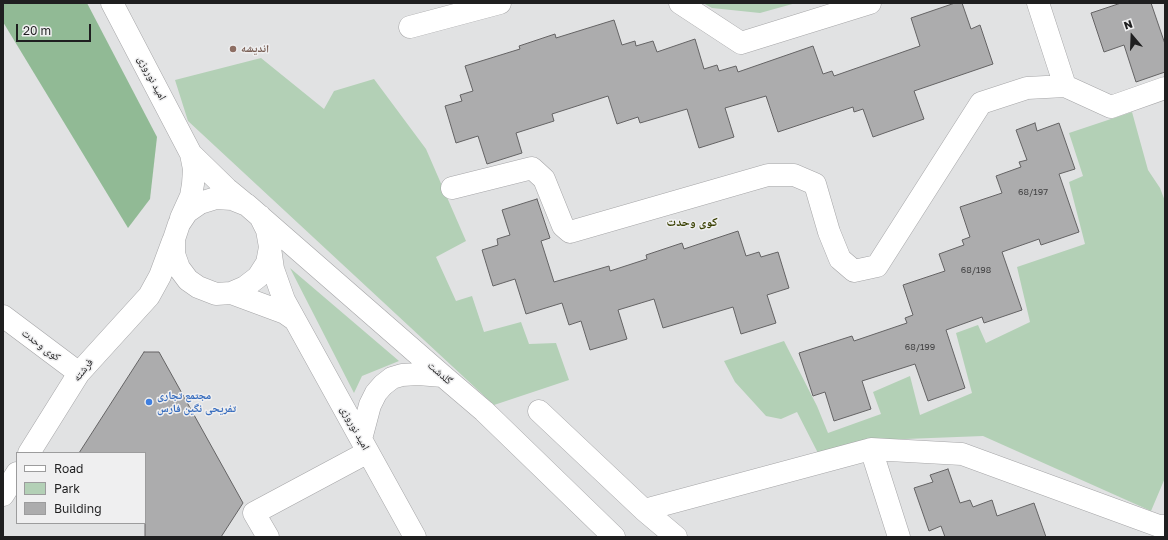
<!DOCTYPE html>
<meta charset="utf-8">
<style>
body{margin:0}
#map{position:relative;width:1168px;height:540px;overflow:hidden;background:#e1e2e3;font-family:"Golos Text",sans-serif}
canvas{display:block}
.frame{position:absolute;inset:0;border:4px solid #1f1f20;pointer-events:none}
.legend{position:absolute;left:16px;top:452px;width:130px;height:72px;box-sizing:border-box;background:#efeff0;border:1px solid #9c9c9d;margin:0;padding:5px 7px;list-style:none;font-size:12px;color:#1f1f20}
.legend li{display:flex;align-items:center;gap:8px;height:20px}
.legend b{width:20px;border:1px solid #9c9c9d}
.north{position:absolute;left:1112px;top:16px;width:40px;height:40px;-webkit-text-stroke:3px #efeff0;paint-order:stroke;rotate:341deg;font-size:11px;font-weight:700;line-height:16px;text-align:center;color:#1f1f20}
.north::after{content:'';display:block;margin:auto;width:14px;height:18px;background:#1f1f20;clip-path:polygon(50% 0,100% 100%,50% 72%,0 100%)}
.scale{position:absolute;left:16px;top:24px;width:75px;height:18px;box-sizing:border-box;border:2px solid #1f1f20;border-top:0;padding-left:5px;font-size:12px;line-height:14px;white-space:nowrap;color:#1f1f20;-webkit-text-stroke:3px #efeff0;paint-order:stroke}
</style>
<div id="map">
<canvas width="1168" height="540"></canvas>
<div class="frame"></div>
<ul class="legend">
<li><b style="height:5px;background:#fff"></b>Road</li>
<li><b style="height:11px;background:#b3d0b6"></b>Park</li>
<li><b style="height:11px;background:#acacad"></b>Building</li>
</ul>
<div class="north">N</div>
<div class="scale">20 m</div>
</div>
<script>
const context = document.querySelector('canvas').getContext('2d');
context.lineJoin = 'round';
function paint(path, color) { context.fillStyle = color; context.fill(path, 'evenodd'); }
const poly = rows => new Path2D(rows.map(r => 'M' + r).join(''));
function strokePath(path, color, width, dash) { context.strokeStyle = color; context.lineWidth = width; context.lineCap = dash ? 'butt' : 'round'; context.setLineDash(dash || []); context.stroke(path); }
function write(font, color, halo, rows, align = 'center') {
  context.font = font + ' "Golos Text","Noto Naskh Arabic",sans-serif'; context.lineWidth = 3; context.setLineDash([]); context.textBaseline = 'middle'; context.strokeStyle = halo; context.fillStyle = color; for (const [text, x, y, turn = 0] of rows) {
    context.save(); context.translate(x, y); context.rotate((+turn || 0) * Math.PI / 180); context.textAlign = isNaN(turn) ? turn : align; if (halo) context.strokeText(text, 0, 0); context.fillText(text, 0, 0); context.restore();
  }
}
paint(poly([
 [703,3,796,3,760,13,712,8],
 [261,58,324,109,334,91,374,79,426,149,466,241,436,257,456,301,472,296,484,332,521,322,529,344,556,343,569,380,494,405,188,121,175,80],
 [1132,112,1148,170,1160,188,1165,201,1165,478,1151,511,983,436,879,440,820,457,797,412,781,419,766,416,735,382,724,361,784,341,817,406,828,433,881,414,873,392,910,376,920,415,972,393,956,333,978,325,986,343,1030,322,1017,267,1085,244,1069,182,1083,176,1069,133],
 [290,268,399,361,362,376,354,393]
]), '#b3d0b6');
paint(poly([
 [3,3,87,3,157,137,150,199,128,228,3,22]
]), '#91ba95');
const building = poly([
 [955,3,962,3,971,29,980,25,993,64,914,91,924,119,873,137,863,109,854,112,853,107,778,132,766,96,725,108,734,137,699,148,687,109,640,123,638,117,617,124,608,96,552,114,554,121,516,133,522,153,487,164,478,136,456,143,445,106,462,101,460,95,473,91,465,66,520,49,519,46,555,34,556,38,614,20,622,45,635,41,636,46,653,41,657,52,695,39,704,69,717,65,719,71,736,66,738,72,813,46,823,74,832,71,834,76,920,46,911,18,955,3],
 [1121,3,1151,3,1165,44,1165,72,1136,82,1124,45,1104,52,1091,13,1121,3],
 [1035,123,1037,131,1059,123,1075,169,1059,174,1079,232,1041,245,1039,239,1002,252,1022,310,984,323,982,317,946,330,965,388,928,401,915,364,862,381,871,409,834,421,825,392,813,396,799,353,852,336,854,341,907,323,905,318,913,315,903,285,945,271,939,254,964,245,962,240,970,237,960,207,1002,193,996,176,1021,167,1019,162,1027,160,1016,130,1035,123],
 [537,199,550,238,541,241,554,282,609,266,610,271,647,259,646,255,682,243,684,249,738,231,746,256,759,252,761,257,778,252,789,288,767,295,776,323,741,334,733,307,663,328,654,299,618,310,627,339,590,350,581,321,569,325,562,303,526,314,515,279,493,286,482,250,498,245,497,239,510,235,502,210,537,199],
 [144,352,159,352,243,503,221,537,145,537,145,453,79,453,144,352],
 [948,469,960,503,970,500,973,507,992,500,997,516,1034,503,1046,537,945,537,941,526,929,531,914,488,933,482,930,475,948,469]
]);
paint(building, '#acacad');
strokePath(building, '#646364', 1);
const minor = poly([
 [112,3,191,154,227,189,244,203],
 [680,3,741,43,870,3],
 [1038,3,1065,86],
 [410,27,500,3],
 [452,188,532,168,544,179,563,226,570,232,768,175,794,175,815,184,829,232,840,259,854,271,877,266,981,103,1027,88,1065,86,1111,107,1165,88],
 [260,216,267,230,270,247,267,263,258,277,245,287,231,293,216,294,198,287,188,280,179,268,174,254,174,239,179,224,187,212,200,203,216,198,232,199,247,205,443,376,484,411,614,537],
 [181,218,191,196,193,184,194,169,191,154],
 [270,248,273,269,284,300,415,537],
 [231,293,285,313,295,320],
 [3,316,79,373],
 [539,411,644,510],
 [361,439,370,405,376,393,383,385,392,378,402,375,418,374,443,376],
 [871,449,899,537],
 [29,453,79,373,149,296,160,276,173,241],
 [3,495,17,473],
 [268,537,254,513,368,452],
 [676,537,644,510,871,449,962,454,1159,526,1165,526]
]);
strokePath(minor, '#a5a5a7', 23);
strokePath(minor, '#fff', 22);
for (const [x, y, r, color] of [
 [233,49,4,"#8d6e63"],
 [149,402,4,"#3f7fe0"]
]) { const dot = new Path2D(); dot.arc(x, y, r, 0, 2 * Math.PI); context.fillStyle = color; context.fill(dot); strokePath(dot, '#efeff0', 1.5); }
write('9px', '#424243', null, [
 ["68/197",1033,192],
 ["68/198",976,270],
 ["68/199",920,347]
]);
write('bold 11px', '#785e54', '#efeff0', [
 ["اندیشه",241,49]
], 'left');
write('11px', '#1f1f20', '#efeff0', [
 ["امید نوروزی",152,78,62],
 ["کوی وحدت",41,345,37],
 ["فرشته",83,370,-52],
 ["گلدشت",440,373,41],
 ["امید نوروزی",355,428,61]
]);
write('bold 11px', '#366cbe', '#efeff0', [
 ["مجتمع تجاری",157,396],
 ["تفریحی نگین فارس",157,409]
], 'left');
write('bold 12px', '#383f01', '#efeff0', [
 ["کوی وحدت",692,222]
]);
</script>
